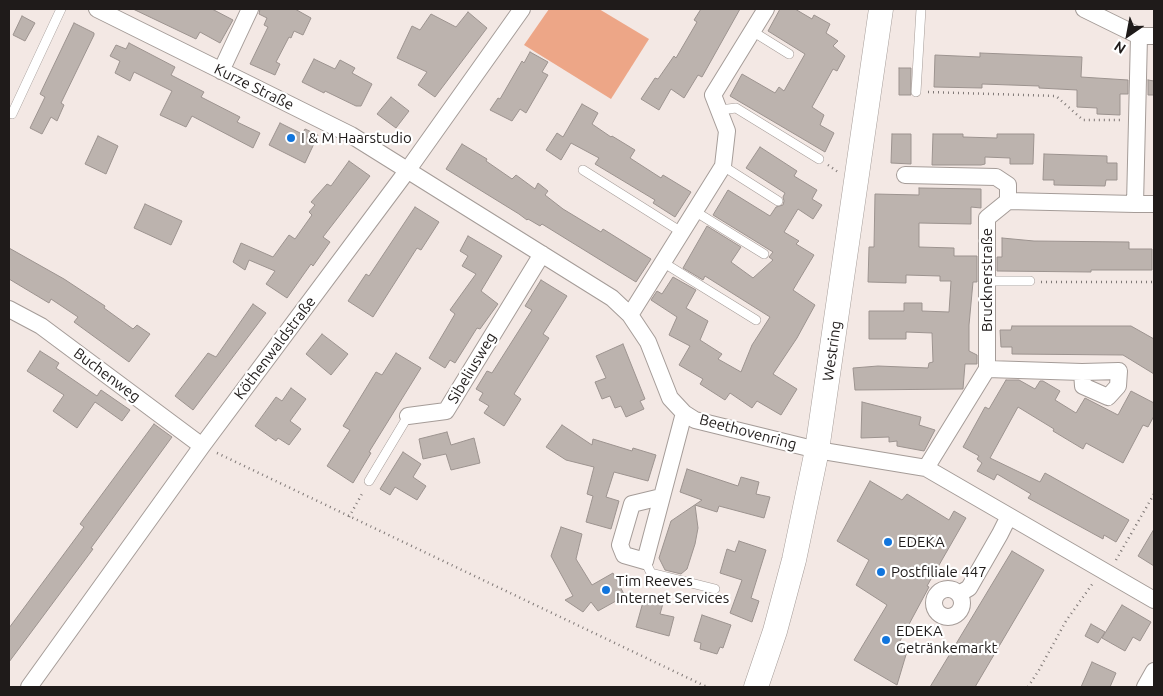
<!DOCTYPE html>
<meta charset="utf-8">
<style>
body{margin:0}
#map{position:relative;width:1163px;height:696px;overflow:hidden;background:#f3e8e4;font-family:Ubuntu,sans-serif}
canvas{display:block}
.frame{position:absolute;inset:0;border:10px solid #1f1b1a;pointer-events:none}
.north{position:absolute;left:1103px;top:10px;width:50px;height:50px;-webkit-text-stroke:4px #fff;paint-order:stroke;rotate:213deg;font-size:14px;font-weight:700;line-height:20px;text-align:center;color:#1f1b1a}
.north::after{content:'';display:block;margin:auto;width:18px;height:22px;background:#1f1b1a;clip-path:polygon(50% 0,100% 100%,50% 72%,0 100%)}
</style>
<div id="map">
<canvas width="1163" height="696"></canvas>
<div class="frame"></div>
<div class="north">N</div>
</div>
<script>
const context = document.querySelector('canvas').getContext('2d');
context.lineJoin = 'round';
function paint(path, color) { context.fillStyle = color; context.fill(path, 'evenodd'); }
const poly = rows => new Path2D(rows.map(r => 'M' + r).join(''));
function strokePath(path, color, width, dash) { context.strokeStyle = color; context.lineWidth = width; context.lineCap = dash ? 'butt' : 'round'; context.setLineDash(dash || []); context.stroke(path); }
function write(font, color, halo, rows, align = 'center') {
  context.font = font + ' Ubuntu,sans-serif'; context.lineWidth = 4.5; context.setLineDash([]); context.textBaseline = 'middle'; context.strokeStyle = halo; context.fillStyle = color; for (const [text, x, y, turn = 0] of rows) {
    context.save(); context.translate(x, y); context.rotate((+turn || 0) * Math.PI / 180); context.textAlign = isNaN(turn) ? turn : align; if (halo) context.strokeText(text, 0, 0); context.fillText(text, 0, 0); context.restore();
  }
}
paint(poly([
 [549,9,599,9,649,39,611,99,524,45]
]), '#eda687');
const building = poly([
 [133,9,212,9,233,20,220,43,200,32,196,39,133,9],
 [260,9,295,9,311,18,303,35,294,31,291,38,289,37,276,62,280,64,275,75,250,64,268,27,264,25,267,18,259,14,260,9],
 [701,9,740,9,702,77,698,75,684,98,671,89,659,110,641,99,655,78,658,79,674,56,676,58,697,22,694,20,701,9],
 [780,9,795,9,812,19,814,15,830,24,826,33,838,41,833,46,845,56,837,71,833,69,812,107,824,115,820,125,834,133,825,152,730,96,742,74,775,93,779,87,784,91,805,54,768,31,780,9],
 [468,12,487,28,435,97,418,85,427,72,397,58,412,26,420,30,431,14,456,27,468,12],
 [22,16,35,23,25,41,13,35,22,16],
 [74,23,94,33,94,35,61,103,64,105,57,121,51,117,42,134,30,128,45,97,40,94,74,23],
 [129,43,175,67,171,75,204,92,201,97,240,117,237,122,260,133,253,148,192,116,186,127,160,115,172,91,134,72,130,81,115,73,120,61,110,56,116,45,126,49,129,43],
 [530,52,548,62,542,72,548,75,526,113,520,109,512,121,490,110,498,98,500,99,522,61,524,63,530,52],
 [980,53,1082,57,1081,77,1128,80,1128,94,1120,94,1120,115,1097,114,1097,108,1077,107,1077,90,1039,88,1039,86,982,84,982,88,934,87,935,55,980,57,980,53],
 [314,59,335,69,340,60,355,68,352,73,372,84,361,106,356,106,325,91,324,93,302,82,314,59],
 [899,68,911,68,911,95,899,95,899,68],
 [1148,80,1154,81,1154,95,1148,95,1148,80],
 [391,97,409,111,396,128,377,114,391,97],
 [582,104,598,113,592,124,611,137,612,136,635,150,630,158,661,178,663,175,691,192,675,217,653,203,655,200,595,164,599,158,571,143,561,160,546,150,557,133,563,137,582,104],
 [280,123,302,134,305,129,318,135,305,163,269,145,280,123],
 [892,134,911,134,911,164,891,163,892,134],
 [933,134,963,134,963,137,997,138,997,134,1034,134,1033,164,1010,164,1010,158,985,157,985,164,981,165,932,165,933,134],
 [98,136,118,146,106,174,85,164,98,136],
 [462,144,487,159,486,161,512,179,516,175,535,189,538,183,548,191,545,195,563,209,601,232,603,229,651,259,636,282,542,224,540,226,528,219,527,220,519,214,446,169,462,144],
 [760,147,797,171,794,176,817,190,812,199,822,205,813,219,798,209,784,232,799,241,796,244,814,255,793,290,815,305,797,338,773,374,797,389,781,415,757,401,752,408,730,393,725,400,700,384,703,379,679,365,690,346,669,335,677,317,651,300,657,291,662,294,673,277,696,290,686,308,708,321,700,340,722,354,718,359,741,372,752,345,770,317,705,276,703,280,683,268,707,226,741,247,731,262,753,278,773,260,769,257,773,252,713,215,728,190,770,216,776,207,783,205,784,201,783,197,785,193,746,168,760,147],
 [1044,154,1107,156,1107,163,1117,163,1117,180,1106,180,1105,186,1054,185,1054,180,1043,180,1044,154],
 [349,161,370,176,323,237,330,242,313,266,311,264,287,298,266,284,275,271,249,260,245,270,233,262,241,243,273,257,289,235,295,239,312,215,309,212,315,205,311,202,327,184,331,186,349,161],
 [919,188,981,189,981,208,971,207,971,224,919,223,919,247,954,248,954,256,977,256,977,282,973,282,969,325,969,351,977,355,977,364,965,364,963,389,855,390,853,368,878,366,928,368,929,363,933,362,932,333,906,332,906,339,869,339,869,311,904,311,904,303,922,303,922,311,949,312,951,281,940,281,940,276,906,275,906,283,868,282,869,247,874,247,875,194,919,195,919,188],
 [145,204,182,221,171,245,134,228,145,204],
 [415,207,439,222,421,250,417,248,373,317,348,301,366,274,369,276,415,207],
 [468,236,502,256,481,291,498,304,480,329,477,328,455,363,450,360,445,368,429,358,455,314,450,310,476,274,462,266,468,256,460,251,468,236],
 [1002,238,1034,241,1129,242,1129,249,1152,249,1152,270,1091,270,1091,272,997,271,997,257,1002,257,1002,238],
 [9,248,64,279,105,306,104,308,133,329,137,325,150,334,129,362,74,322,78,317,51,299,49,303,9,279,9,248],
 [541,280,567,296,543,334,549,338,514,394,521,399,504,426,484,413,489,406,479,400,483,393,476,389,487,371,492,373,532,310,525,306,541,280],
 [253,304,266,313,193,410,175,396,208,353,216,357,253,304],
 [1012,326,1131,326,1154,339,1154,374,1123,355,1012,354,1012,347,1001,347,1000,330,1011,330,1012,326],
 [322,334,348,354,331,375,306,354,322,334],
 [623,344,645,399,640,401,644,409,626,417,621,406,615,408,610,396,602,399,595,382,606,378,596,356,623,344],
 [40,351,59,363,56,368,97,396,101,390,130,410,122,421,95,402,77,428,53,411,64,395,27,371,40,351],
 [396,353,421,368,369,452,371,453,353,483,327,466,350,430,343,426,376,372,382,375,396,353],
 [1006,380,1019,380,1035,389,1040,381,1043,381,1060,391,1055,400,1076,413,1085,398,1118,415,1131,391,1154,403,1154,416,1148,427,1143,425,1123,463,1086,443,1083,449,1053,431,1054,429,1018,407,990,458,1040,482,1045,473,1129,520,1116,542,1104,535,1103,539,1028,498,1031,494,997,474,994,480,977,471,982,463,977,459,979,456,963,447,985,407,989,409,1006,380],
 [291,388,306,399,290,421,301,429,289,445,278,438,276,441,255,426,276,397,282,401,291,388],
 [862,402,921,417,919,425,935,430,924,451,897,446,897,441,889,442,889,437,861,438,862,402],
 [154,424,172,437,91,548,93,549,9,662,9,628,84,527,80,524,154,424],
 [562,425,592,445,593,439,632,451,633,448,656,455,648,481,614,472,606,497,619,501,611,529,586,522,593,496,587,494,594,467,566,460,546,447,562,425],
 [447,432,451,445,474,438,480,463,451,470,446,454,423,459,419,439,447,432],
 [403,452,421,464,413,477,426,486,417,500,395,487,390,495,380,489,403,452],
 [687,469,738,486,741,477,759,482,756,494,770,497,764,518,719,506,717,512,695,505,698,528,695,544,687,569,681,574,665,570,659,558,671,521,702,500,680,492,687,469],
 [870,481,902,500,907,494,949,520,954,511,966,518,927,586,929,587,900,641,908,648,897,685,854,660,887,605,856,585,869,560,837,541,870,481],
 [561,527,582,534,576,559,592,585,613,573,625,596,598,611,591,602,583,612,565,600,573,596,551,556,561,527],
 [1154,529,1154,566,1138,556,1154,529],
 [739,541,766,550,751,598,759,601,752,622,730,613,742,580,720,573,727,549,735,552,739,541],
 [1012,551,1044,570,975,687,930,687,1012,551],
 [645,595,664,600,660,614,674,617,669,636,636,627,645,595],
 [1122,605,1151,622,1140,641,1133,637,1125,651,1102,638,1122,605],
 [702,615,731,625,723,648,720,647,717,654,700,649,701,643,694,641,702,615],
 [1091,624,1105,632,1098,643,1085,636,1091,624],
 [1092,662,1116,673,1110,687,1081,687,1092,662]
]);
paint(building, '#bcb3ae');
strokePath(building, '#9c938f', 1);
const lane = poly([
 [752,31,789,54],
 [916,92,921,9],
 [720,110,736,108,819,159],
 [12,114,61,9],
 [723,166,778,201],
 [583,170,683,233],
 [696,212,764,254],
 [664,263,756,320],
 [986,281,1030,281],
 [369,481,408,416],
 [645,561,651,573,715,589]
]);
const street = poly([
 [97,9,351,135,612,298,630,315,648,342,670,398,684,413,695,420,817,450,926,468,1154,600],
 [1084,9,1139,36,1154,36],
 [221,71,250,9],
 [905,175,996,177,1008,185,1008,201],
 [1135,204,1154,204],
 [9,309,41,326,202,446],
 [630,315,723,166,727,131,713,95,766,9],
 [987,369,1082,372,1119,371,1118,386,1108,397,1083,386,1082,372],
 [408,416,446,411,542,254],
 [926,468,987,369,987,218,1008,201,1135,204,1139,36],
 [661,497,632,504,620,545,624,555,645,561,684,413],
 '934 603a14 14 0 1 1 28 0a14 14 0 1 1-28 0Z',
 [959,594,969,588,1000,534,1009,516],
 [29,687,202,446,407,171,522,9],
 [1145,687,1154,671]
]);
const secondary = poly([
 [756,687,775,631,794,560,817,450,881,9]
]);
strokePath(lane, '#a59c98', 10);
strokePath(street, '#a59c98', 18);
strokePath(secondary, '#a59c98', 25);
strokePath(poly([
 [928,92,1056,96,1083,120,1121,120],
 [828,165,838,172],
 [1041,282,1154,282],
 [217,453,707,687],
 [349,517,363,492],
 [1116,560,1154,494],
 [1028,687,1039,670,1066,621,1093,583]
]), '#7f7876', 2.5, [1, 4]);
strokePath(lane, '#fff', 9);
strokePath(street, '#fff', 16);
strokePath(secondary, '#fff', 24);
for (const [x, y, r, color] of [
 [291,138,5,"#1175dd"],
 [888,542,5,"#1175dd"],
 [881,572,5,"#1175dd"],
 [606,590,5,"#1175dd"],
 [886,640,5,"#1175dd"]
]) { const dot = new Path2D(); dot.arc(x, y, r, 0, 2 * Math.PI); context.fillStyle = color; context.fill(dot); strokePath(dot, '#fff', 2); }
write('15px', '#1f1b1a', '#fff', [
 ["Kurze Straße",254,87,26],
 ["Brucknerstraße",987,280,-90],
 ["Köthenwaldstraße",275,348,-53],
 ["Westring",832,351,-82],
 ["Sibeliusweg",472,368,-59],
 ["Buchenweg",107,375,37],
 ["Beethovenring",748,432,15]
]);
write('15px', '#1f1b1a', '#fff', [
 ["I & M Haarstudio",301,138],
 ["EDEKA",898,542],
 ["Postfiliale 447",891,572],
 ["Tim Reeves",616,581],
 ["Internet Services",616,598],
 ["EDEKA",896,631],
 ["Getränkemarkt",896,648]
], 'left');
</script>
